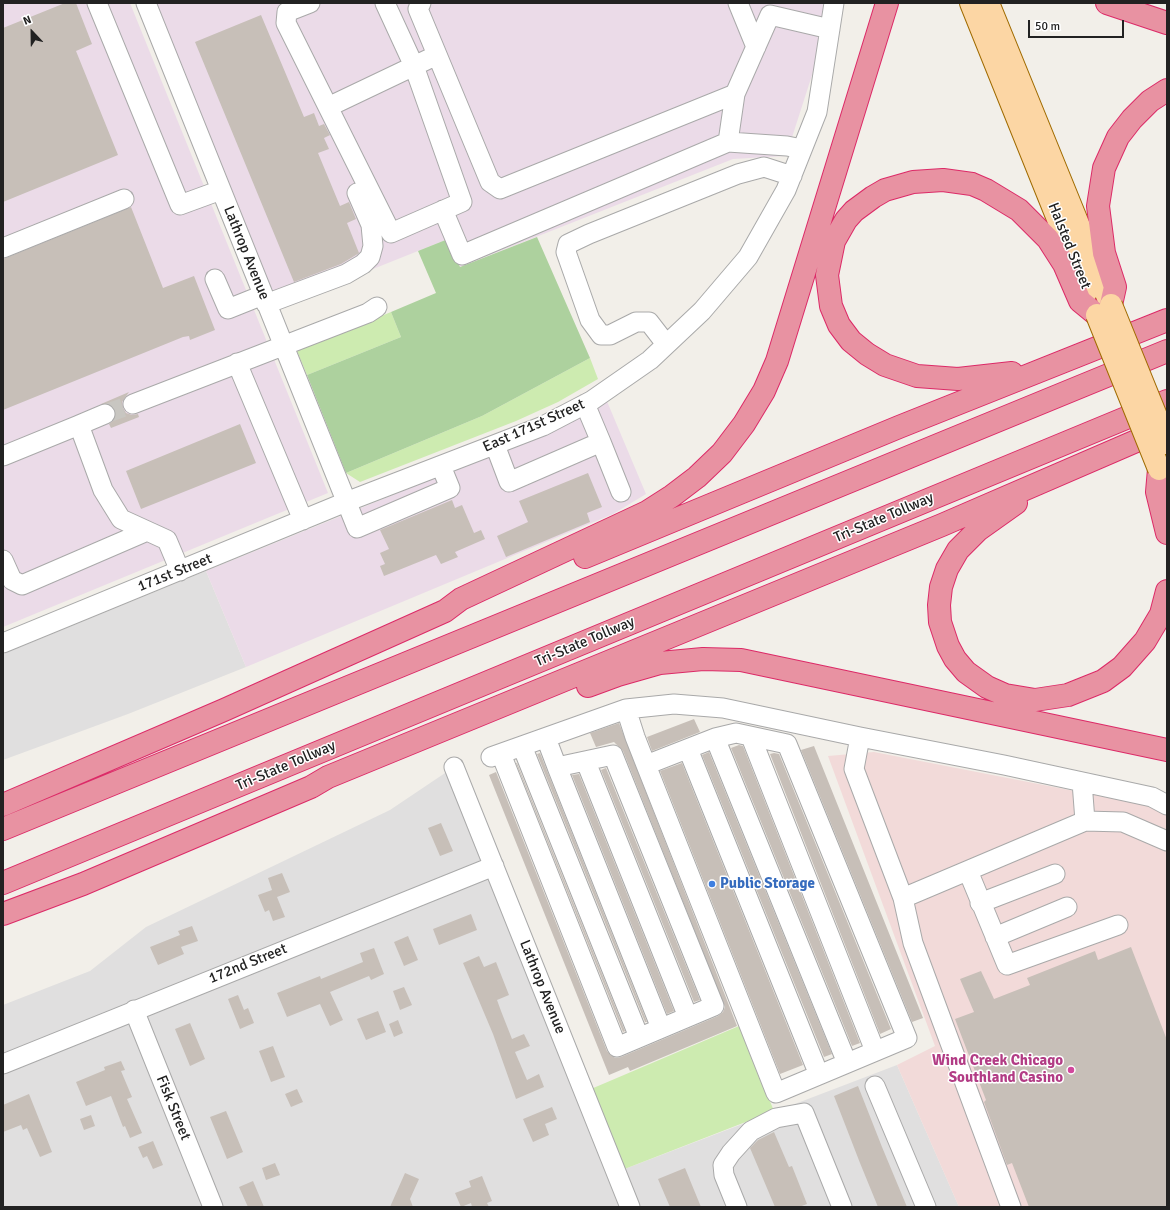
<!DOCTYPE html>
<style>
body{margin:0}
#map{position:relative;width:1170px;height:1210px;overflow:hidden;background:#f2efe9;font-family:Signika,sans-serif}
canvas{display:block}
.frame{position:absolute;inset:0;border:4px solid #222;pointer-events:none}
.north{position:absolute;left:12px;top:12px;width:40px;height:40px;-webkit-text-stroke:3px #fff;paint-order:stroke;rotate:338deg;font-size:11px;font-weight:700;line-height:16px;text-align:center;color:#222}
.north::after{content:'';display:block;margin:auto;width:14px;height:18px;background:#222;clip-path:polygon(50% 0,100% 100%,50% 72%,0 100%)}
.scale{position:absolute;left:1028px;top:20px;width:96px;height:18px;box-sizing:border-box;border:2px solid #222;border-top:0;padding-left:5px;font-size:12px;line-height:14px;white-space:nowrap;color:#222;-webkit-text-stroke:3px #fff;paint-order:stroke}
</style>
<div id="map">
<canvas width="1170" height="1210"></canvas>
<div class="frame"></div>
<div class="north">N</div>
<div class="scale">50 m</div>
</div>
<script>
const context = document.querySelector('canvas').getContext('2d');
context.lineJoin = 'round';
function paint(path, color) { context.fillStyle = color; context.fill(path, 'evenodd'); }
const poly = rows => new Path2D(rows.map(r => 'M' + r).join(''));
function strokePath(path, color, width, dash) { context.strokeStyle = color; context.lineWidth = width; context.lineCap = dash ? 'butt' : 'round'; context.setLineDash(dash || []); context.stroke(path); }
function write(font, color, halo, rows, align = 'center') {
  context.font = font + ' Signika,sans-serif'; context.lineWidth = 3; context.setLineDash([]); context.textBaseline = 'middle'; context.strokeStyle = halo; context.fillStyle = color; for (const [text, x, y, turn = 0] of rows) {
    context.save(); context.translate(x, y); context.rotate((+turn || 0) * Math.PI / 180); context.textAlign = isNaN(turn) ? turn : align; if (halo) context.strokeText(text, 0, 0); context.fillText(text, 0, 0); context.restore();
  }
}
paint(poly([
 [206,571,246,667,128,714,3,760,3,654],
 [454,767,622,1170,897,1065,959,1207,3,1207,3,1005,90,971,146,927,390,810]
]), '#e0dfdf');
paint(poly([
 [874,752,1167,809,1167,1207,959,1207,897,1065,935,1046,828,756]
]), '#f2dad9');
paint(poly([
 [3,3,130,3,328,493,3,627],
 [154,3,823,3,822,44,786,156,733,159,460,267,448,239,278,307],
 [606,399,646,494,613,514,246,667,206,571,560,427]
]), '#ebdbe8');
paint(poly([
 [391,312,401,337,307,375,297,351],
 [590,358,598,379,558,402,516,421,360,482,346,473,482,416],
 [739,1026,774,1111,622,1170,591,1089]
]), '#cdebb0');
paint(poly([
 [537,237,590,358,482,416,346,473,307,375,401,337,391,312,436,293,418,251,448,239,460,267]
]), '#add19e');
paint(poly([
 [65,3,76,3,92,44,76,51,118,155,3,202,3,28],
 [261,15,304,117,314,113,319,126,324,124,330,135,324,138,329,149,318,153,340,206,349,202,356,219,347,223,359,253,356,255,341,264,294,282,195,42],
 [131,207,163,288,194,276,215,330,190,340,189,336,183,337,3,410,3,259],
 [129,392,122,402,123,408,126,413,132,415,138,414,139,417,111,428,109,424,114,420,115,410,111,405,101,404],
 [240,424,256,463,141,509,126,471],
 [588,473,602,507,587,513,590,522,506,557,497,536,528,522,519,501],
 [452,500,455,508,462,505,474,533,481,530,485,539,455,552,458,557,441,564,436,555,384,576,380,566,385,564,380,553,389,549,380,530],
 [694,719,700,732,652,751,647,737],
 [619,723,737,1026,630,1071,628,1067,609,1075,489,775,496,772,607,1051,615,1058,621,1057,718,1016,723,1012,725,1007,623,751,614,742,596,747,590,733],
 [739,745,743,746,860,1043,852,1046,731,748],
 [814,746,923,1018,912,1022,801,750],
 [709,752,832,1054,824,1057,702,755],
 [540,753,647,1022,645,1022,537,754],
 [774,753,779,754,891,1029,880,1034,770,754],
 [516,763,517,763,625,1031,623,1032],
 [682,763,803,1065,780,1074,660,771],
 [606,768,700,1000,694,1002,601,770],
 [579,774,674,1011,667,1014,572,775],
 [441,823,453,851,440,856,428,828],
 [282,873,290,892,277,897,285,917,273,921,269,910,265,912,258,895,272,890,268,878],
 [471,914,477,930,439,945,433,929],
 [192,926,198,941,181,947,184,954,158,965,150,947,180,935,178,931],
 [408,936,418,960,404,966,394,942],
 [1131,947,1167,1040,1167,1207,1029,1207,1012,1163,1007,1165,984,1102,986,1100,955,1019,974,1012,960,979,981,971,994,999,1030,985,1027,978,1095,951,1098,960],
 [374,948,384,974,371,980,369,976,330,992,343,1020,330,1026,320,1004,287,1017,277,993,320,976,321,979,363,962,360,953],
 [479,956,484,967,496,962,509,995,497,1000,501,1011,512,1039,524,1034,530,1046,515,1052,527,1080,539,1074,544,1087,516,1099,493,1034,463,963],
 [404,987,412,1005,400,1010,393,991],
 [238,995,244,1010,248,1008,254,1023,240,1029,228,999],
 [378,1011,386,1032,366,1040,357,1019],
 [398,1020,403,1033,394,1037,389,1024],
 [190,1023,205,1059,190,1066,175,1029],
 [273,1046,285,1077,271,1082,259,1051],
 [121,1061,125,1070,121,1071,132,1097,127,1099,142,1133,130,1138,125,1126,123,1127,111,1096,86,1106,76,1082,105,1070,104,1067],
 [858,1086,882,1147,907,1207,878,1207,860,1163,834,1096],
 [297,1089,303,1102,291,1107,285,1094],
 [29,1094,52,1152,40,1157,27,1128,23,1130,21,1125,3,1132,3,1105],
 [552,1107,557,1119,545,1124,549,1135,533,1142,523,1119],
 [226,1111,243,1152,227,1159,210,1117],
 [91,1115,95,1126,84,1130,80,1119],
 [774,1132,789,1167,792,1166,807,1204,799,1207,775,1207,750,1148,758,1140],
 [153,1141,163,1165,153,1169,147,1156,143,1158,138,1147],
 [275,1163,280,1175,266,1180,262,1168],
 [685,1168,701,1207,670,1207,658,1179],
 [405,1173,419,1179,410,1199,413,1207,390,1207],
 [482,1176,492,1201,487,1203,489,1207,472,1207,471,1203,461,1207,455,1193,471,1187,469,1181],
 [253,1181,264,1207,248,1207,239,1187]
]), '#c7bfb8');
strokePath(poly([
 [105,414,133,404]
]), '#c8c6c1', 19, [19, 10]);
const minor = poly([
 [97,3,180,205,221,190],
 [146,3,357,528,450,488,441,466],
 [310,3,287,12,286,23,328,107],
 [385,3,414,66,462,202,391,233,328,107,414,66,437,55],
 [421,3,418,9,490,182,500,189,735,94],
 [738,3,756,47],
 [802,149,787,146,728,142,735,94,770,15,830,29],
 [443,210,462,255,728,142],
 [3,248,124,199],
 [215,279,228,309,263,295],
 [266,304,346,274,363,264,370,257,373,246,371,225,357,193],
 [666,344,649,322,636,322,610,335,601,335,590,320,566,252,568,244,589,234,738,174,764,167,792,176],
 [237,363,303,520],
 [133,404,368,313,377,307],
 [105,414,79,425,103,490,121,519,167,540,180,571],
 [601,442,621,492],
 [495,445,509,482,601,442,585,404],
 [3,456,79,425],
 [3,560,12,580,22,585,147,531],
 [3,643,346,502,543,426,591,401,650,360,702,311,748,257,786,190,817,112,834,3],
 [626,709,635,737,646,765,776,1093,907,1038,787,744,736,733,715,738,646,765],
 [751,737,875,1051],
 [860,737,854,769,903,898,913,943,1011,1207],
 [715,738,847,1063],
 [522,746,639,1037],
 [688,749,819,1075],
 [501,754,617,1047,714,1006,613,755,557,767,546,738],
 [491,757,626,709,674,704,723,708,860,737,1004,765,1152,797,1167,805],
 [586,762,688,1017],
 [454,767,630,1207],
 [557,767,661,1028],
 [1082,782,1085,821],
 [968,871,1007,965,1118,925],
 [903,898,1085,821,1123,822,1167,841],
 [980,903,1055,874],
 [995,937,1067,907],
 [134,1010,213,1207],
 [3,1064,494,866],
 [875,1086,926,1207],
 [737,1207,724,1175,723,1165,731,1153,751,1131,776,1118,804,1113,842,1207]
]);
const major = poly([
 [971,3,1087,291],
 [988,3,1111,305]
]);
const highway = poly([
 [1107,3,1167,23],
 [1111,305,1115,287,1104,253,1098,206,1104,168,1118,137,1132,119,1150,101,1167,90],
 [1012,373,958,379,917,376,885,365,867,354,851,341,839,325,831,306,827,275,834,241,846,220,854,211,873,197,885,190,913,182,943,180,972,184,986,190,1019,210,1048,239,1064,264,1080,301,1097,315],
 [1159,469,1157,492,1167,533],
 [1016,503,978,530,958,550,947,569,941,587,939,605,940,622,948,646,955,659,966,672,987,687,1005,695,1035,700,1068,695,1103,681,1122,667,1145,641,1161,614,1167,591],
 [585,557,899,427,1167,320],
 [588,686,618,675,660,663,703,659,741,660,1167,750],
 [3,805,224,710,445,611,461,599,647,512,672,496,697,477,722,453,744,424,764,391,777,361,887,3],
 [3,829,1167,351],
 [3,883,1167,401],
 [3,914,83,884,311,787,328,777,942,525,1164,429]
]);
strokePath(minor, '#a9a9a9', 21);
strokePath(major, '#a06b00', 24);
strokePath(highway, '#dc2a67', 24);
strokePath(minor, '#fff', 19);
strokePath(major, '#fcd6a4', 22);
strokePath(highway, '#e892a2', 22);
const majorBridge = poly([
 [1111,305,1167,443],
 [1097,315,1159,469]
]);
strokePath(majorBridge, '#a06b00', 24, []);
strokePath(majorBridge, '#fcd6a4', 22);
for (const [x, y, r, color] of [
 [712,884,4,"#3f7fe0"],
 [1071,1070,4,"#d1479c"]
]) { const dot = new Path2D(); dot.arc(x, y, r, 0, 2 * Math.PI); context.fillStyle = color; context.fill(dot); strokePath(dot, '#fff', 1.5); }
write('15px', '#222', '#fff', [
 ["Halsted Street",1069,246,68],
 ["Lathrop Avenue",246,253,68],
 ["East 171st Street",534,426,-24],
 ["Tri-State Tollway",884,518,-23],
 ["171st Street",175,573,-22],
 ["Tri-State Tollway",585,642,-23],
 ["Tri-State Tollway",286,766,-23],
 ["172nd Street",248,964,-22],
 ["Lathrop Avenue",542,987,68],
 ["Fisk Street",173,1108,68]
]);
write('bold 15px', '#366cbe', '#fff', [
 ["Public Storage",720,884]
], 'left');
write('bold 15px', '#b23c85', '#fff', [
 ["Wind Creek Chicago",1063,1061],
 ["Southland Casino",1063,1078]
], 'right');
</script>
